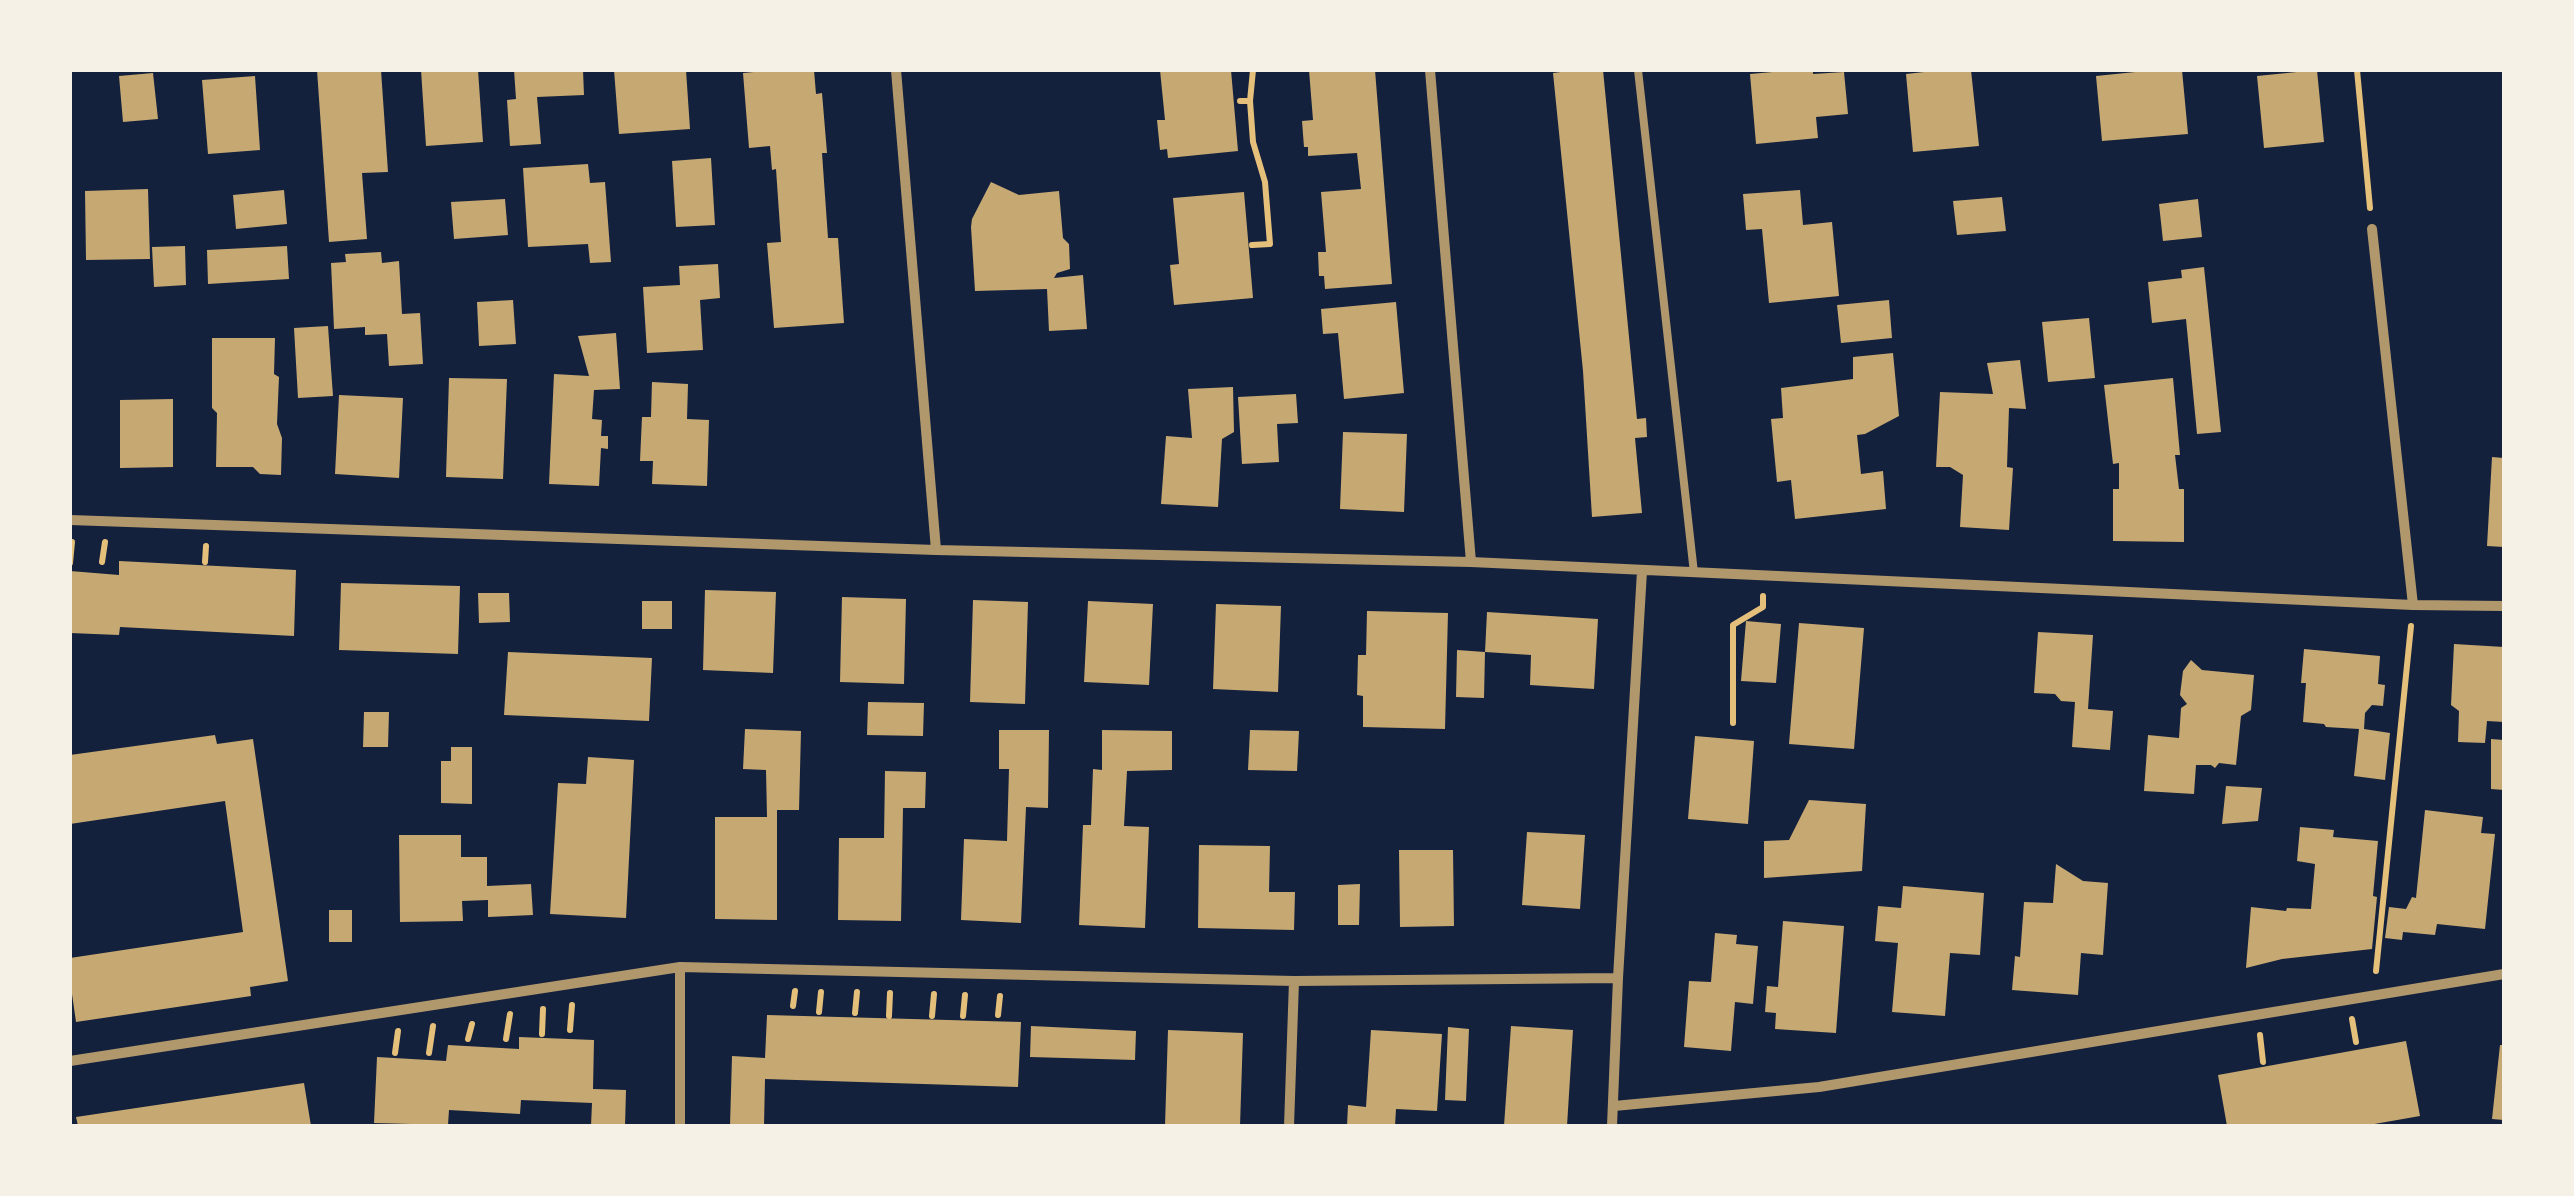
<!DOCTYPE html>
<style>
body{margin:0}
#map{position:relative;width:2574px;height:1196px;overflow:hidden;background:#14213d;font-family:"PT Sans Narrow",sans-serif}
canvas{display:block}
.frame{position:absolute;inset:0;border:72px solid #f6f1e7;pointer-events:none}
</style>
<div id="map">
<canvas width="2574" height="1196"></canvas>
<div class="frame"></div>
</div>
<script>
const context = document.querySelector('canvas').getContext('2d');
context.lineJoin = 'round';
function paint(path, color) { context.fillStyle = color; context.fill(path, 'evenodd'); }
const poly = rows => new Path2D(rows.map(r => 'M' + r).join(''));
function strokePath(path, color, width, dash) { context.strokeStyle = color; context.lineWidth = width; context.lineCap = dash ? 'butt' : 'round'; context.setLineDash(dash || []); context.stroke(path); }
paint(poly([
 [317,70,381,70,388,172,362,173,367,239,329,242],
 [421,70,478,70,483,142,426,146],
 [514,70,583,70,584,95,537,97,541,144,510,146,507,100,516,99],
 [614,70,686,70,690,129,619,134],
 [775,70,814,70,816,94,822,93,827,153,822,153,828,238,838,238,844,323,774,328,767,243,781,242,776,169,772,170,770,146,749,148,743,73],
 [1160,70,1231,70,1238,151,1168,158,1167,149,1160,150,1157,120,1165,120],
 [1309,70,1375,70,1392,284,1325,289,1324,276,1319,276,1318,252,1326,252,1321,192,1361,189,1357,153,1308,156,1308,147,1304,147,1302,121,1313,120],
 [1576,70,1603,70,1637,419,1646,418,1647,437,1635,438,1642,513,1592,517,1583,371,1553,73],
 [1795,70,1813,70,1813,74,1844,72,1848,114,1816,117,1818,138,1756,144,1750,74],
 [1942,70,1971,70,1979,146,1913,152,1906,74],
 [2155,70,2182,70,2188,134,2102,141,2096,76],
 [2317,70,2324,142,2264,148,2257,76],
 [153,73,158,119,123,122,119,76],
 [255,76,260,150,208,154,202,80],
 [711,158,715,225,676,227,672,161],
 [588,164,590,183,605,182,611,262,590,263,588,244,528,247,523,168],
 [991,182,1019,195,1059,191,1063,238,1069,244,1070,269,1057,273,1054,278,1083,275,1087,329,1049,331,1047,289,975,291,971,227,972,219],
 [148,189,150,259,86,260,85,191],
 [284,190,287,224,236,229,233,195],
 [1800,190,1803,225,1832,222,1839,296,1769,303,1762,229,1746,230,1743,194],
 [1244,192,1253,298,1174,305,1170,265,1179,264,1173,198],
 [2002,197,2006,231,1957,235,1953,201],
 [505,199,508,235,454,239,451,202],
 [2198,199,2202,237,2163,241,2159,204],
 [185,246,186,285,154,287,152,247],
 [287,246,289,279,208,284,207,250],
 [381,252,382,263,399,261,402,314,420,313,423,364,389,366,387,334,365,335,365,327,334,329,331,263,346,262,345,254],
 [718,264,720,298,700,300,703,350,647,353,643,287,680,285,679,266],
 [2204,267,2221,432,2197,434,2186,319,2152,323,2148,282,2182,278,2181,270],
 [513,300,516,344,479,346,477,302],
 [1889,300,1892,338,1841,343,1837,305],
 [1396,302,1404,393,1344,399,1338,333,1323,334,1321,309],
 [2089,318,2095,378,2048,382,2042,322],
 [328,326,333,396,298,398,294,328],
 [616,333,620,389,594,390,592,419,602,420,601,436,608,436,608,449,601,448,599,486,549,484,554,374,589,376,578,336],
 [212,338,275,338,274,374,279,377,277,424,282,438,281,475,260,474,253,467,216,467,217,413,212,408],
 [1893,353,1899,416,1865,434,1857,435,1861,474,1883,471,1886,509,1795,519,1791,480,1777,482,1771,419,1783,418,1781,388,1853,379,1853,357],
 [2020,360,2026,409,2009,408,2007,467,2013,468,2009,530,1960,527,1963,475,1950,467,1936,467,1940,392,1993,394,1987,363],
 [449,378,507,379,503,479,446,477],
 [2173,378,2180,455,2175,455,2179,489,2184,489,2184,542,2113,541,2113,489,2119,489,2119,463,2113,464,2104,385],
 [652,382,688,384,687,419,709,420,707,486,652,484,653,461,640,461,642,417,651,417],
 [1233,387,1234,432,1222,439,1218,507,1161,504,1166,436,1192,438,1188,389],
 [1296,394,1298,423,1277,424,1279,462,1242,464,1238,397],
 [339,395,403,398,399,478,335,474],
 [173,399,173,467,120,468,120,400],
 [1343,432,1407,434,1404,512,1340,509],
 [2492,457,2504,458,2504,547,2487,546],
 [119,561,296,570,294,636,120,627,119,635,70,633,70,571,119,575],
 [341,583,460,586,458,654,339,650],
 [705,590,776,592,773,673,703,670],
 [478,593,509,593,510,622,479,623],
 [842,597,906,599,904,684,840,682],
 [973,600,1028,602,1025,704,970,702],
 [642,601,672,601,672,629,642,629],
 [1088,601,1153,604,1149,685,1084,682],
 [1216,604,1281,606,1278,692,1213,689],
 [1367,611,1448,613,1445,729,1363,727,1363,696,1357,695,1358,655,1366,655],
 [1487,612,1598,619,1594,689,1530,685,1531,655,1485,652],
 [1746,621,1781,624,1776,683,1741,681],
 [1799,623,1864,628,1854,749,1789,744],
 [2038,632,2093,635,2088,709,2113,711,2110,750,2072,747,2075,702,2061,701,2055,694,2034,693],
 [2454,644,2504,647,2504,722,2487,721,2485,743,2458,742,2459,711,2451,705],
 [2304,649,2380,656,2378,684,2385,685,2383,706,2372,705,2365,713,2364,729,2390,733,2385,780,2354,776,2359,729,2326,727,2324,724,2303,722,2306,683,2301,683],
 [1457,650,1485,652,1484,698,1456,697],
 [508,652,652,658,649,721,504,715],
 [2191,660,2202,670,2254,675,2251,710,2241,716,2236,765,2219,763,2215,768,2211,765,2196,765,2194,794,2144,791,2148,735,2179,738,2181,708,2187,704,2180,695,2183,671],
 [868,702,924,703,923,736,867,735],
 [364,712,389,712,388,747,363,747],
 [745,729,801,731,799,810,777,810,777,920,715,919,715,817,767,817,766,770,743,769],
 [999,730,1049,730,1048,808,1026,807,1021,923,961,920,964,839,1007,841,1009,769,999,769],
 [1102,730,1172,731,1172,770,1127,771,1124,826,1149,827,1145,928,1079,925,1083,825,1091,825,1093,769,1102,770],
 [1250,730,1299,731,1297,771,1248,770],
 [215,735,217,744,253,739,288,981,250,987,251,996,76,1022,70,980,70,958,243,932,225,801,70,824,70,755],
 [1695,736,1754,741,1748,824,1688,819],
 [2491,739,2504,740,2504,790,2491,789],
 [451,747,472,747,472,804,441,803,441,761,451,761],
 [588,757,634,760,626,918,550,914,558,783,586,784],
 [885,771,926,772,925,808,903,808,901,921,838,920,839,838,884,838],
 [2226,786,2262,788,2258,821,2222,824],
 [1809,800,1866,804,1862,871,1764,878,1764,841,1789,840],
 [2425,810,2483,817,2481,833,2495,834,2485,929,2437,924,2435,935,2403,932,2402,940,2385,938,2389,907,2406,909,2412,897,2416,898],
 [2300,827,2334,830,2333,837,2378,841,2373,896,2377,897,2372,949,2282,959,2246,968,2251,907,2286,911,2287,908,2311,909,2315,864,2297,861],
 [1527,832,1585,835,1580,909,1522,905],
 [399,835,461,835,461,857,487,857,487,886,531,884,533,915,488,917,488,900,462,901,463,921,400,922],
 [1199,845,1270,846,1269,892,1295,892,1294,930,1198,928],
 [1399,850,1453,850,1454,926,1400,927],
 [2056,864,2083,881,2108,883,2103,955,2081,953,2078,995,2012,990,2015,956,2020,957,2024,902,2053,903],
 [1360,884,1359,925,1338,925,1338,885],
 [1903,886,1984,893,1980,955,1950,953,1945,1016,1892,1012,1898,943,1875,941,1878,906,1901,908],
 [329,910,352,910,352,942,329,942],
 [1783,921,1844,926,1836,1033,1775,1029,1776,1013,1765,1012,1767,986,1778,987],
 [1715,933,1737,935,1736,944,1758,946,1753,1004,1735,1002,1731,1051,1684,1047,1689,981,1711,982],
 [767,1015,1021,1022,1018,1087,765,1079,764,1126,730,1126,732,1056,765,1058],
 [1031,1026,1136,1031,1135,1060,1030,1057],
 [1511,1026,1573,1030,1567,1126,1504,1126],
 [1448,1027,1469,1029,1466,1101,1445,1100],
 [1168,1030,1243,1033,1240,1126,1165,1126],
 [1371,1030,1442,1034,1437,1111,1396,1109,1395,1126,1347,1126,1348,1105,1366,1107],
 [519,1037,594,1040,593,1089,626,1090,625,1126,591,1126,592,1103,521,1100,520,1114,449,1110,448,1125,374,1123,377,1057,446,1061,448,1045,519,1049],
 [2406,1041,2420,1116,2363,1126,2227,1126,2218,1075],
 [2500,1045,2504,1045,2504,1120,2492,1119],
 [304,1083,311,1126,78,1126,76,1117]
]), '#c6a872');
strokePath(poly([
 [2357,70,2370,208],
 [1240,101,1250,101],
 [1252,245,1270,244,1265,182,1253,142,1250,101,1253,70],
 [102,562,105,542],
 [205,562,206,546],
 [70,563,72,542],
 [1733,723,1733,625,1763,607,1763,596],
 [2376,971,2411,626],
 [793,1006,795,991],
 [819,1012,821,992],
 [855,1013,857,992],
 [998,1015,1000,996],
 [889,1016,890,993],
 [932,1016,934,994],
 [963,1016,965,995],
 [2352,1019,2356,1042],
 [570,1030,572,1005],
 [542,1034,543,1009],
 [2260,1035,2263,1062],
 [468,1039,472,1024],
 [506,1039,510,1014],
 [395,1053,398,1031],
 [429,1053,433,1026]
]), '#e5c07b', 6);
strokePath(poly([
 [1638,70,1694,573]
]), '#b1986c', 8);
strokePath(poly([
 [896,70,936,550],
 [1430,70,1471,562],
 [2372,229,2413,605],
 [70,520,936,550,1471,562,2413,605,2504,606],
 [70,1061,680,967,1294,981,1618,978],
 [1614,1106,1819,1087,2504,974],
 [680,1126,680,967],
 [1289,1126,1294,981],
 [1612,1126,1618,978,1642,571]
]), '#b1986c', 10);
</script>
